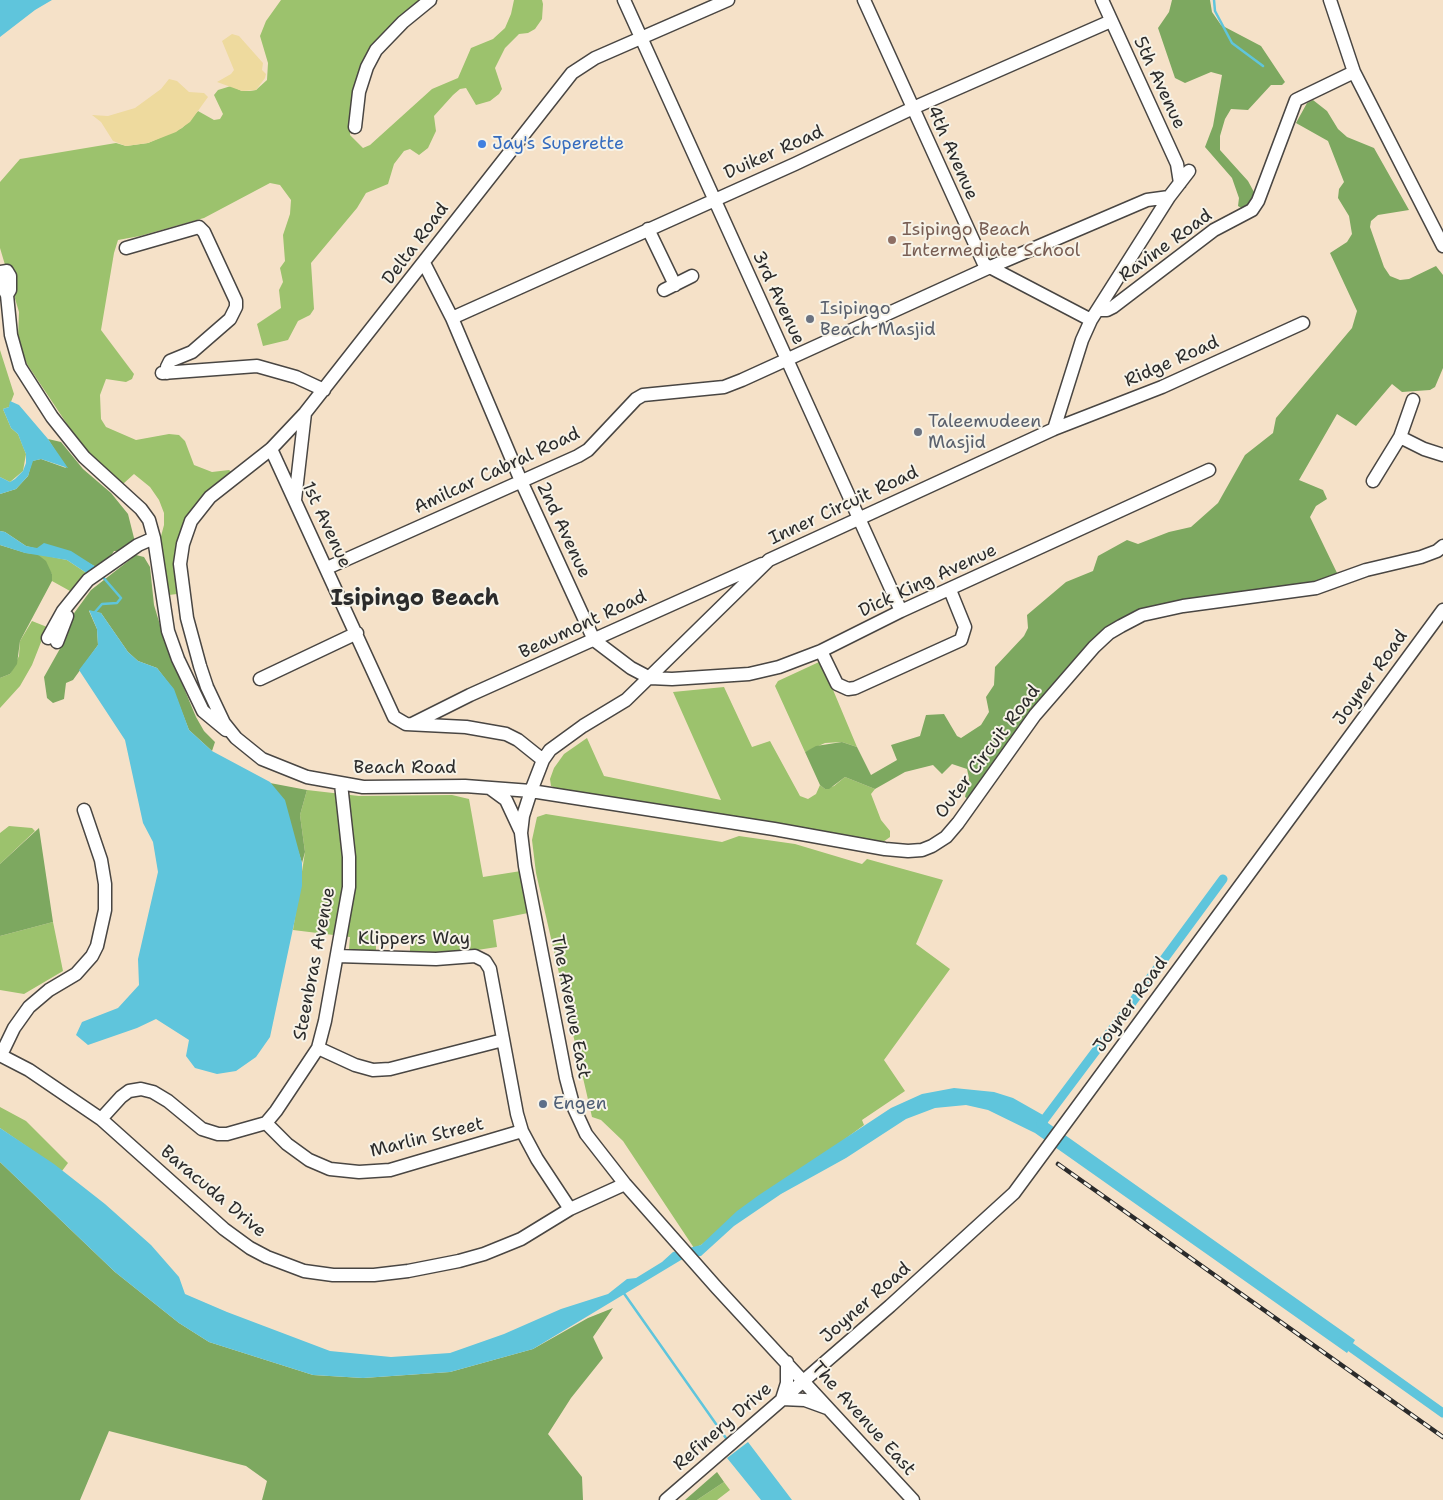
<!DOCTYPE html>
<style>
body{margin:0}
canvas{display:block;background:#f5e1c8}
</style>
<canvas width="1443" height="1500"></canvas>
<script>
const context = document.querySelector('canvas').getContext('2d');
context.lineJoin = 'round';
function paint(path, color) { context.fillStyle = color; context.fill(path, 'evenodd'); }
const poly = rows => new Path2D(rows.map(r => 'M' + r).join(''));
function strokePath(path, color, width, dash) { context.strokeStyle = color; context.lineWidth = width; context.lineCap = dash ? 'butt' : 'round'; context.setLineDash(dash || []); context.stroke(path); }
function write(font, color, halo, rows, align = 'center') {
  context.font = font + ' "Shantell Sans",sans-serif'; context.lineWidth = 4; context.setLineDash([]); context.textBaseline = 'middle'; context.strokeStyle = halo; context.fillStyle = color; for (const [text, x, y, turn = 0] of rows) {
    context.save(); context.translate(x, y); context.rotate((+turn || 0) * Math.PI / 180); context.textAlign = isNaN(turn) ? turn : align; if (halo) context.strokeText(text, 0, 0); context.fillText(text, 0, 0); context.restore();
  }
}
paint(poly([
 [281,0,424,0,384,35,352,122,350,135,363,148,370,145,432,89,458,78,471,48,493,39,505,28,511,14,514,0,542,0,543,4,542,19,535,29,528,33,519,34,505,48,495,68,502,89,499,94,490,101,476,105,466,88,460,89,453,95,434,116,436,131,428,148,419,155,410,149,404,151,394,164,388,184,366,193,357,208,311,263,314,309,310,315,298,321,288,340,263,346,257,324,281,308,279,290,283,282,280,268,285,261,283,235,290,214,291,200,280,185,270,183,204,218,140,236,118,240,114,253,101,330,134,374,132,379,126,382,106,379,100,395,101,419,106,427,136,440,169,434,179,435,185,441,194,465,212,472,229,470,234,474,205,496,176,577,177,594,169,595,160,540,164,525,164,513,159,500,150,487,134,474,123,484,94,460,79,442,27,364,18,338,19,312,0,248,0,182,20,159,116,143,126,146,148,143,182,128,198,111,214,120,220,119,223,114,214,95,218,90,231,86,242,91,250,91,256,90,267,80,268,63,260,36,266,21],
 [0,350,14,394,9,407,3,409,11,428,18,434,26,454,23,471,10,482,0,477],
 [37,554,67,560,88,574,70,591,52,581,52,574],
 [32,621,47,627,32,665,20,686,0,708,0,678,10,674,19,656,20,641],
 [819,662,823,666,857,747,842,742,825,743,805,752,775,686,778,681],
 [724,687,752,747,770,741,800,796,808,799,816,794,820,785,825,789,834,786,845,777,875,789,871,794,881,820,890,831,890,837,883,842,570,793,551,786,550,779,554,768,564,754,587,738,604,776,721,800,673,692],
 [307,790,359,796,452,795,469,799,483,877,521,871,528,913,493,920,497,947,451,954,410,956,410,934,376,933,376,955,351,952,349,949,350,937,293,930,305,852,300,815],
 [546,814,722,842,739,836,795,844,862,864,867,859,943,880,916,944,950,969,884,1060,905,1091,862,1120,864,1125,701,1245,694,1248,623,1141,601,1120,592,1117,536,873,532,840,537,817],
 [9,826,32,828,35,831,0,864,0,833],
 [53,922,63,971,24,994,0,990,0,936],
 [0,1107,26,1121,68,1163,62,1171,0,1128],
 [724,1482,730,1490,717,1500,697,1500]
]), '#9cc26d');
paint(poly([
 [1172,0,1210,0,1212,12,1221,25,1261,46,1285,82,1282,85,1271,85,1248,110,1231,109,1225,119,1220,136,1220,150,1248,181,1255,194,1253,202,1243,209,1238,206,1239,198,1232,178,1205,147,1213,126,1222,75,1211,72,1185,83,1175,78,1158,28,1169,12],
 [1313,100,1327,111,1338,129,1347,137,1374,148,1409,210,1378,215,1371,221,1370,227,1384,267,1390,276,1400,280,1409,279,1436,266,1443,275,1443,368,1435,387,1430,390,1402,392,1392,384,1356,426,1337,414,1299,480,1323,490,1327,499,1316,506,1310,517,1338,575,1310,585,1270,588,1175,602,1117,626,970,800,965,797,969,778,967,769,952,764,942,774,933,765,905,772,875,789,845,777,829,789,825,789,820,785,805,752,816,746,842,742,857,747,871,775,897,760,891,745,920,736,926,715,944,714,957,736,961,738,981,725,989,712,986,697,994,685,995,667,1024,636,1028,628,1027,615,1066,582,1093,571,1098,556,1127,540,1138,544,1169,532,1191,527,1218,503,1245,455,1273,433,1276,418,1352,328,1357,311,1330,253,1347,242,1352,234,1349,216,1338,198,1339,189,1344,182,1328,141,1296,123,1307,103],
 [48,439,61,442,83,469,111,493,128,514,135,542,124,551,114,551,106,563,96,567,85,561,26,546,5,532,0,531,0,494,16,489,28,476,32,461,41,459,66,468],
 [0,545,26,553,37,554,46,561,52,574,52,581,20,641,17,664,10,674,0,678],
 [136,555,144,557,150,567,154,605,166,645,196,717,204,731,215,742,212,751,189,730,173,689,157,668,138,661,128,652,101,613,89,611,97,629,98,645,73,680,66,683,64,699,53,703,47,698,44,677,62,645,72,616,91,590],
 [270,783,307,790,300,815,305,852,302,863,294,838],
 [39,828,53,922,0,936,0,864],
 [0,1162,115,1272,179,1323,209,1342,313,1375,363,1378,450,1372,533,1349,588,1318,613,1308,593,1337,603,1358,571,1398,548,1434,582,1477,583,1500,262,1500,267,1481,246,1466,109,1431,80,1500,0,1500],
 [717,1472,724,1482,697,1500,685,1500]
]), '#7da860');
paint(poly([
 [232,34,239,36,263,63,262,70,266,74,265,78,256,90,242,91,217,82,231,74,234,70,222,41],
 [169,79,177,81,189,92,204,93,208,97,190,122,176,132,148,143,126,146,113,141,101,122,92,115,108,116,135,108,161,89]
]), '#eeda9e');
paint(poly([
 [0,0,52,0,35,10,0,37],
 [10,401,19,405,48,439,68,468,41,459,33,461,28,476,16,489,0,494,0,477,10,482,15,479,23,471,26,463,26,454,23,447,18,434,11,428,3,409,9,407],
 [0,531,5,532,26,546,37,548,44,543,71,551,96,567,88,574,67,560,25,553,0,545],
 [89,610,101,613,128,652,138,661,157,668,174,689,189,730,212,751,270,782,285,800,302,863,302,886,270,1037,256,1057,236,1071,217,1074,195,1068,186,1056,189,1040,156,1019,137,1028,88,1045,76,1035,82,1022,118,1008,139,985,138,959,158,872,153,842,143,823,125,740,79,670,98,645,97,629],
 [954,1088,994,1092,1013,1098,1043,1115,1048,1123,1355,1340,1347,1353,1035,1133,988,1110,966,1105,935,1108,906,1119,846,1158,781,1194,734,1226,701,1256,686,1257,533,1349,450,1372,363,1378,313,1375,209,1342,179,1323,115,1272,0,1162,0,1128,54,1164,105,1204,151,1245,179,1277,185,1294,227,1312,330,1351,391,1357,450,1353,504,1334,561,1309,608,1294,627,1279,636,1278,662,1262,673,1252,701,1245,737,1211,759,1195,891,1108,922,1094],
 [748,1442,792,1500,761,1500,727,1458]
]), '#5fc5dc');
strokePath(poly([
 [1214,0,1215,11,1232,43,1263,66],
 [95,612,102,604,117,603,121,598,102,576],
 [623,1292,728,1441]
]), '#5fc5dc', 2.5);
strokePath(poly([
 [1131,1004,1223,879],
 [1041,1124,1122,1016],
 [1342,1341,1443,1413]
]), '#5fc5dc', 9);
const minor = poly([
 [624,0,901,611],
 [728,0,595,58,572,73,305,413,271,449,210,497,191,521,183,544,180,564,187,618,200,666,207,687,224,723,236,738,262,759,307,777,363,787,465,786,531,791,774,829,885,849,908,851,922,850,932,846,946,837,958,823,1035,715,1094,647,1109,633,1121,626,1142,615,1183,606,1316,588,1366,570,1421,557,1437,551,1443,546],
 [864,0,984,264,1091,320],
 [1102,0,1177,164,1180,183],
 [1330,0,1354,72,1443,246],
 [355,127,359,92,367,67,376,50,403,22,430,0],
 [648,229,675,285],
 [126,248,199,227,204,232,236,301,236,307,230,319,192,352,170,361,167,367,167,373],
 [424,263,452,318,521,481,594,640,631,668,650,678,672,679,749,674,779,667,821,651,901,611,1209,470],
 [0,272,7,271,10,276,10,290,7,295,11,335,20,367,52,417,84,457,141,509,149,520,154,538,168,631,178,659,203,711,226,730],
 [0,281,7,295],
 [664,290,692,276],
 [1098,310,1107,310,1113,307,1214,230,1252,210,1258,201,1296,100,1354,72],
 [452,318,795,164,913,108,1111,21],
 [162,373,257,366,296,377,324,390],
 [1054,429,1082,340,1091,320,1169,197,1189,171],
 [1400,437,1424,449,1443,455],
 [271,449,394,717,406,724,466,727,506,734,518,740,543,760],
 [1373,481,1400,437,1413,400],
 [295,500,305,413],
 [327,568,578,456,588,450,636,399,643,395,724,387,742,380,988,268,1147,200,1169,197],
 [48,638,63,611,88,580,138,545,154,538],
 [57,642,67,616],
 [821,651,837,684,848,689,855,688,961,640,965,627,950,590],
 [260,679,357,633],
 [412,724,470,695,762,564],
 [491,789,506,800,520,830],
 [337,956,436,959,475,956,485,961,490,969,517,1114,522,1131,537,1159,570,1209],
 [318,1048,355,1065,373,1070,390,1069,503,1040],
 [0,1055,29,1070,101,1119,224,1229,250,1248,267,1257,304,1271,333,1275,374,1275,408,1271,459,1261,484,1254,521,1239,570,1209,625,1184],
 [1,1055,14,1028,29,1007,49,990,76,974,92,956,97,946,105,910,105,884,101,860,84,810],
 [101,1119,121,1097,129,1091,141,1089,153,1092,168,1101,202,1129,218,1134,227,1134,266,1123,276,1111,318,1048,325,1021,349,887,349,857,341,784],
 [266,1123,287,1144,309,1160,330,1169,359,1172,390,1170,522,1131],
 [787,1362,787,1383,782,1399,805,1400,827,1408],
 [666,1500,890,1306,1014,1193,1443,610],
 [913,1500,717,1288,625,1184,586,1134,574,1108,566,1078,525,866,521,833,523,816,531,791,543,760,550,750,583,726,626,700,769,560,1054,429,1162,387,1303,323]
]);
strokePath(minor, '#494643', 15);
strokePath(minor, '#fff', 12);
const rail = poly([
 [1058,1164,1443,1437]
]);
strokePath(rail, '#2b2b2b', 4.5);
strokePath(rail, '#f7f3e8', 2.5, [8]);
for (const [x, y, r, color] of [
 [482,144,5,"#3f7fe0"],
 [892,240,5,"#8d6e63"],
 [810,319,5,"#6b7280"],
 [918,432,5,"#6b7280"],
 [543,1104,5,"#5c6f8a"]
]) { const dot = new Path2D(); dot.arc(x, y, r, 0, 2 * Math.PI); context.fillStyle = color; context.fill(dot); strokePath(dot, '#f7f3e8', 2); }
write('18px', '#2b2b2b', '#f7f3e8', [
 ["5th Avenue",1159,83,65],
 ["Duiker Road",774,153,-24],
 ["4th Avenue",952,153,66],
 ["Delta Road",416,244,-53],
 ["Ravine Road",1166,246,-36],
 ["3rd Avenue",778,298,65],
 ["Ridge Road",1172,362,-24],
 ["Amilcar Cabral Road",497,471,-25],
 ["Inner Circuit Road",844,506,-25],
 ["1st Avenue",326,525,65],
 ["2nd Avenue",563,530,65],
 ["Dick King Avenue",928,581,-25],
 ["Beaumont Road",583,625,-25],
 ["Joyner Road",1371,678,-54],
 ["Outer Circuit Road",988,752,-53],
 ["Beach Road",405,768],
 ["Klippers Way",414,939],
 ["Steenbras Avenue",315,964,-79],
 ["Joyner Road",1131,1005,-54],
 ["The Avenue East",570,1007,79],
 ["Marlin Street",427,1138,-14],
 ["Baracuda Drive",213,1192,40],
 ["Joyner Road",866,1303,-41],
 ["The Avenue East",863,1419,48],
 ["Refinery Drive",723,1427,-41]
]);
write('18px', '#366cbe', '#f7f3e8', [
 ["Jay's Superette",492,144]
], 'left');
write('18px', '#785e54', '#f7f3e8', [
 ["Isipingo Beach",902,230],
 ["Intermediate School",902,251]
], 'left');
write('18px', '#5b616d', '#f7f3e8', [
 ["Isipingo",820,309],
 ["Beach Masjid",820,330],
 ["Taleemudeen",928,422],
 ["Masjid",928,443]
], 'left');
write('18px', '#4e5e75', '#f7f3e8', [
 ["Engen",553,1104]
], 'left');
write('bold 22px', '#2b2b2b', '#f7f3e8', [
 ["Isipingo Beach",415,599]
]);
</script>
